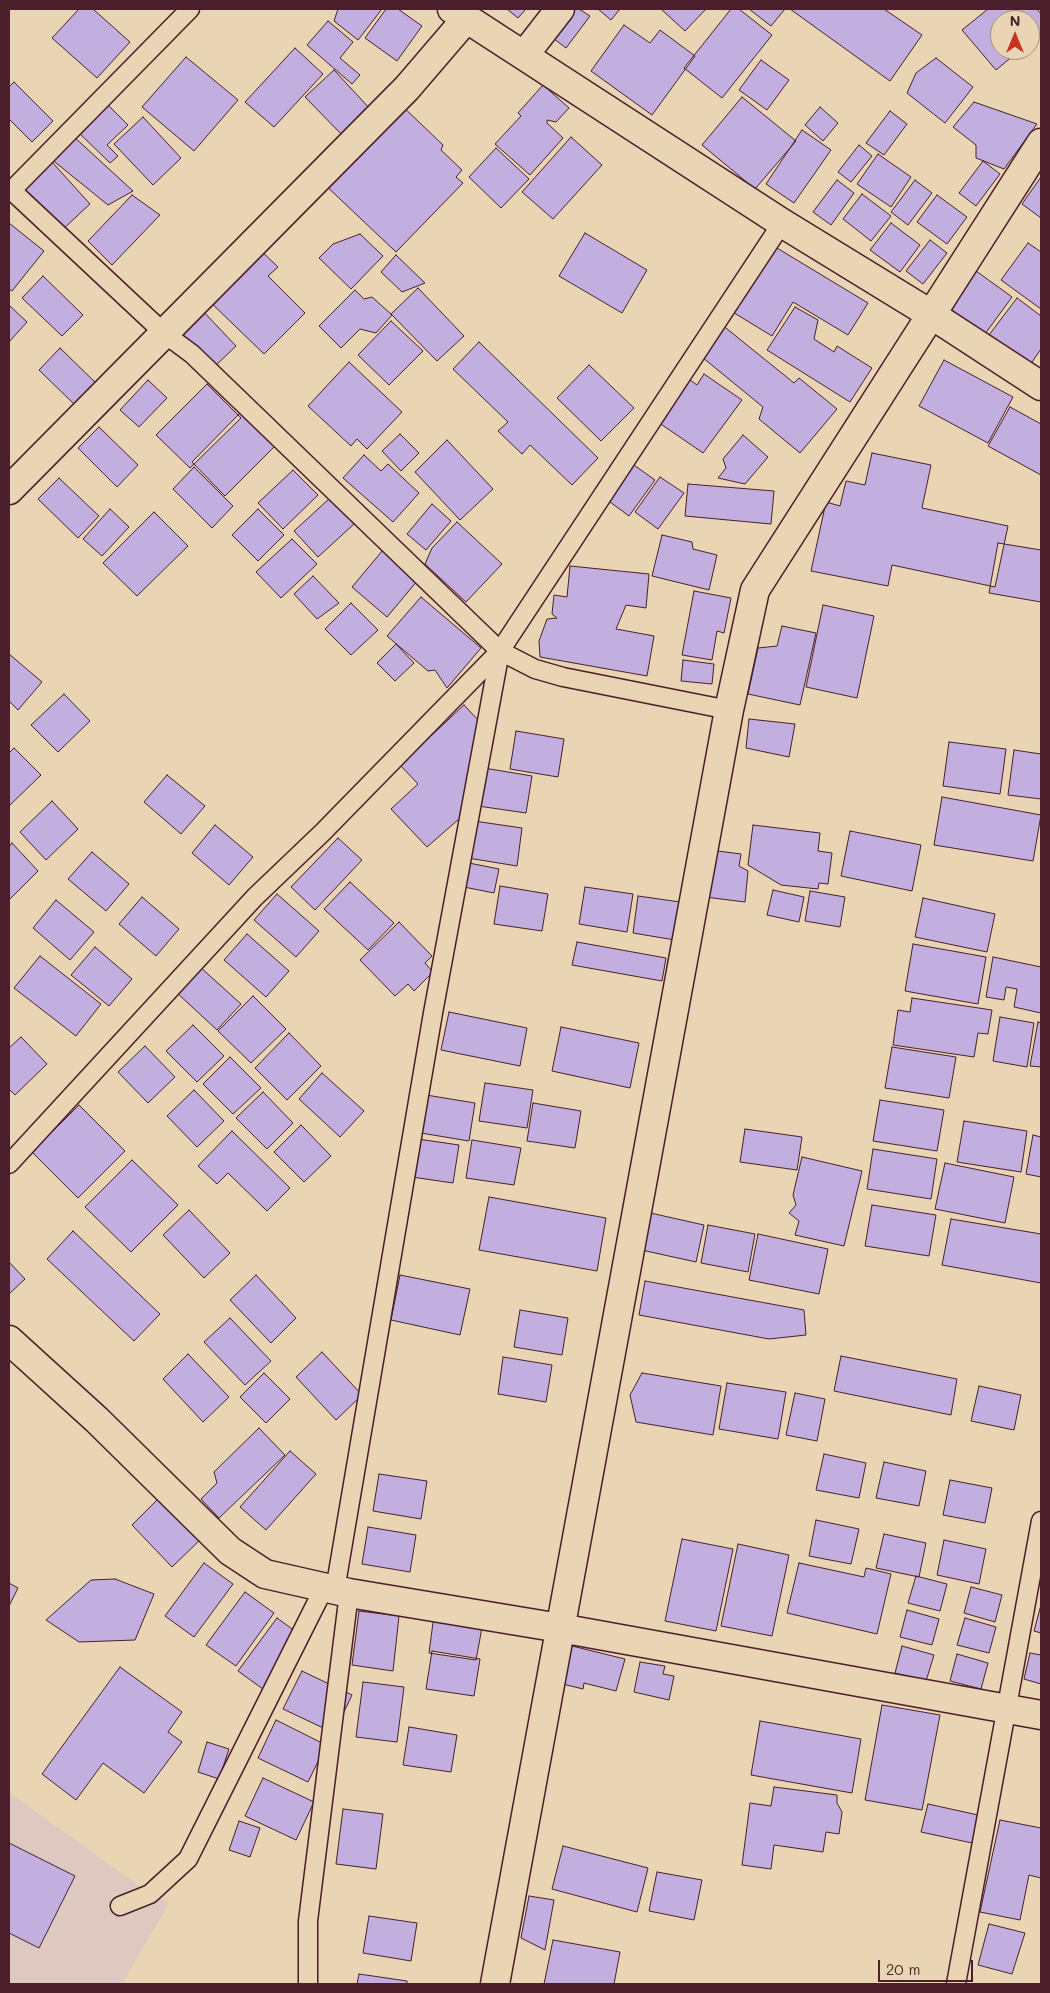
<!DOCTYPE html>
<style>
body{margin:0}
#map{position:relative;width:1050px;height:1993px;overflow:hidden;background:#e9d4b3;font-family:Mali,sans-serif}
canvas{display:block}
.frame{position:absolute;inset:0;border:10px solid #4a1f2b;pointer-events:none}
.north{position:absolute;left:990px;top:10px;width:50px;height:50px;box-sizing:border-box;background:#e9d4b3;border:1px solid #a98c7d;border-radius:50%;rotate:0deg;font-size:14px;font-weight:700;line-height:20px;text-align:center;color:#4a1f2b}
.north::after{content:'';display:block;margin:auto;width:18px;height:22px;background:#c8321e;clip-path:polygon(50% 0,100% 100%,50% 72%,0 100%)}
.scale{position:absolute;left:878px;top:1960px;width:95px;height:22px;box-sizing:border-box;border:2px solid #4a1f2b;border-top:0;padding-left:6px;font-size:15px;line-height:18px;white-space:nowrap;color:#4a1f2b;-webkit-text-stroke:4px #e9d4b3;paint-order:stroke}
</style>
<div id="map">
<canvas width="1050" height="1993"></canvas>
<div class="frame"></div>
<div class="north">N</div>
<div class="scale">20 m</div>
</div>
<script>
const context = document.querySelector('canvas').getContext('2d');
context.lineJoin = 'round';
function paint(path, color) { context.fillStyle = color; context.fill(path, 'evenodd'); }
const poly = rows => new Path2D(rows.map(r => 'M' + r).join(''));
function strokePath(path, color, width, dash) { context.strokeStyle = color; context.lineWidth = width; context.lineCap = dash ? 'butt' : 'round'; context.setLineDash(dash || []); context.stroke(path); }
paint(poly([
 [9,1795,13,1795,150,1894,169,1903,122,1984,9,1984]
]), '#ddc9c0');
const building = poly([
 [79,9,93,9,130,42,97,78,52,38,79,9],
 [338,9,382,9,358,40,334,21,338,9],
 [386,9,398,9,422,26,397,61,365,38,386,9],
 [507,9,526,9,518,18,507,9],
 [569,9,579,9,590,16,566,48,549,35,569,9],
 [598,9,620,9,611,20,598,9],
 [661,9,706,9,685,31,661,9],
 [731,9,739,9,772,35,722,98,684,68,731,9],
 [749,9,785,9,771,26,749,9],
 [790,9,884,9,922,35,890,81,790,9],
 [988,9,1037,9,1041,14,1041,33,1030,42,1030,20,1000,20,1000,50,1020,50,996,70,962,30,988,9],
 [328,21,353,42,340,58,360,75,352,84,307,45,328,21],
 [624,25,650,43,660,30,695,56,652,115,591,71,624,25],
 [295,48,323,74,274,127,245,102,295,48],
 [186,57,238,100,194,151,142,107,186,57],
 [936,58,973,87,945,123,907,93,916,73,936,58],
 [761,60,789,80,767,110,739,90,761,60],
 [334,70,372,111,344,137,305,97,334,70],
 [14,82,53,121,32,142,9,119,9,87,14,82],
 [543,85,569,108,556,122,547,120,547,123,563,138,530,175,495,144,521,116,518,113,543,85],
 [742,97,796,141,755,189,702,145,742,97],
 [105,102,128,125,107,145,118,156,110,163,77,131,105,102],
 [974,102,1037,124,1004,169,976,158,976,145,953,127,974,102],
 [399,103,443,145,441,150,462,170,456,177,463,183,396,252,322,182,399,103],
 [820,107,838,123,823,141,805,125,820,107],
 [890,111,907,124,884,155,866,143,890,111],
 [143,117,181,158,153,185,114,144,143,117],
 [802,130,831,150,794,203,766,184,802,130],
 [73,136,133,191,108,205,50,158,73,136],
 [571,137,602,165,553,219,522,192,571,137],
 [859,145,872,156,851,182,838,172,859,145],
 [496,148,529,179,501,208,469,177,496,148],
 [878,154,911,177,891,207,857,184,878,154],
 [983,161,1000,174,976,206,959,193,983,161],
 [52,162,90,204,62,230,24,189,52,162],
 [1041,177,1041,218,1022,204,1041,177],
 [837,180,854,193,831,225,813,212,837,180],
 [915,180,932,193,908,225,891,212,915,180],
 [862,194,891,216,871,241,843,219,862,194],
 [132,195,160,215,112,265,88,241,132,195],
 [937,195,967,217,947,244,917,222,937,195],
 [9,223,44,251,12,291,9,289,9,223],
 [891,223,920,245,900,272,870,250,891,223],
 [585,233,647,270,622,313,559,276,585,233],
 [360,234,383,256,351,289,319,258,333,244,360,234],
 [930,240,947,253,923,284,906,271,930,240],
 [1028,243,1041,252,1041,309,1001,280,1028,243],
 [255,245,278,267,268,276,305,313,264,354,205,297,255,245],
 [772,245,868,303,848,335,793,302,772,336,731,311,772,245],
 [396,255,425,283,402,292,381,272,396,255],
 [972,268,1012,297,985,334,945,305,972,268],
 [43,276,83,315,62,336,22,298,43,276],
 [418,288,464,336,437,361,391,314,418,288],
 [355,290,364,299,372,297,392,315,376,333,360,329,341,348,319,326,355,290],
 [1017,298,1041,316,1041,349,1030,365,989,335,1017,298],
 [9,305,27,322,9,342,9,305],
 [795,307,818,320,814,339,834,352,837,346,872,368,850,402,767,350,795,307],
 [200,308,236,346,213,368,177,330,200,308],
 [391,321,423,351,389,385,358,355,391,321],
 [721,324,794,383,799,378,837,409,800,453,759,419,763,407,697,353,721,324],
 [479,342,598,458,572,485,530,445,522,454,498,431,508,422,453,369,479,342],
 [60,348,100,387,78,408,39,370,60,348],
 [944,360,1013,397,988,443,919,406,944,360],
 [349,362,402,412,367,449,357,439,351,446,308,406,349,362],
 [589,365,634,408,601,441,557,398,589,365],
 [704,374,742,400,703,453,655,420,686,377,697,385,704,374],
 [148,380,167,398,139,427,120,410,148,380],
 [207,384,241,418,190,468,156,435,207,384],
 [1010,407,1041,424,1041,475,988,446,1010,407],
 [242,411,276,445,225,496,192,462,242,411],
 [99,427,138,465,117,487,78,448,99,427],
 [400,434,419,453,401,471,382,451,400,434],
 [743,435,768,457,745,484,718,478,726,468,723,459,743,435],
 [447,440,493,489,460,520,415,472,447,440],
 [872,453,931,465,922,508,1008,526,995,587,892,565,888,586,811,571,826,502,840,506,846,481,865,485,872,453],
 [364,455,381,471,388,464,419,493,393,522,343,478,364,455],
 [631,463,655,480,629,516,606,499,631,463],
 [194,467,233,506,212,528,173,489,194,467],
 [293,470,318,495,283,529,258,503,293,470],
 [660,477,684,493,658,529,635,512,660,477],
 [59,478,99,516,78,538,38,499,59,478],
 [688,484,774,491,771,524,685,516,688,484],
 [330,498,354,524,318,557,294,531,330,498],
 [432,504,451,521,426,550,407,534,432,504],
 [110,509,129,527,102,556,83,539,110,509],
 [258,509,284,535,258,561,232,535,258,509],
 [154,512,188,546,137,596,103,563,154,512],
 [457,522,502,564,466,602,425,564,432,548,457,522],
 [662,535,692,542,693,549,717,555,709,590,652,576,662,535],
 [292,539,317,564,281,598,256,572,292,539],
 [998,543,1041,550,1041,602,989,593,998,543],
 [383,550,418,580,387,617,352,587,383,550],
 [570,566,649,574,646,608,626,605,616,629,654,636,647,676,540,657,539,641,547,619,557,618,552,614,554,595,567,597,570,566],
 [313,576,339,603,317,619,294,594,313,576],
 [694,591,731,598,724,633,717,631,712,660,682,655,694,591],
 [421,597,481,648,447,688,435,670,428,671,387,636,421,597],
 [351,603,378,630,351,655,325,629,351,603],
 [823,605,874,616,857,698,806,687,823,605],
 [782,626,816,633,800,705,748,694,758,648,777,646,782,626],
 [396,644,414,663,395,681,377,663,396,644],
 [9,654,42,682,18,710,9,701,9,654],
 [683,660,714,664,712,684,681,681,683,660],
 [64,694,90,721,58,752,31,725,64,694],
 [464,705,478,720,460,818,427,847,391,809,418,784,400,765,464,705],
 [749,719,795,724,789,757,746,748,749,719],
 [516,731,564,739,558,777,510,769,516,731],
 [949,742,1006,749,1000,794,943,786,949,742],
 [14,748,41,775,9,806,9,753,14,748],
 [1014,750,1041,754,1041,799,1008,795,1014,750],
 [484,768,532,776,526,813,478,806,484,768],
 [167,775,205,806,181,834,144,802,167,775],
 [942,797,1041,815,1033,861,934,845,942,797],
 [52,801,78,829,46,860,20,832,52,801],
 [474,821,522,828,517,866,468,858,474,821],
 [215,825,253,857,229,885,192,853,215,825],
 [753,825,820,833,818,851,832,853,828,884,819,883,818,889,781,885,748,865,753,825],
 [850,831,921,845,912,891,841,876,850,831],
 [338,838,362,860,315,910,291,887,338,838],
 [12,843,38,871,9,900,9,847,12,843],
 [710,850,741,854,739,866,748,871,745,902,705,897,710,850],
 [92,852,129,884,106,911,68,879,92,852],
 [469,863,499,869,494,893,464,887,469,863],
 [350,882,394,923,368,950,324,909,350,882],
 [500,886,548,894,542,931,494,924,500,886],
 [585,887,633,894,627,932,579,924,585,887],
 [773,890,804,897,799,922,767,915,773,890],
 [810,891,845,897,840,927,805,921,810,891],
 [277,894,319,931,296,957,254,920,277,894],
 [638,896,687,903,681,941,633,933,638,896],
 [142,897,179,929,156,956,119,924,142,897],
 [923,898,995,914,987,952,915,937,923,898],
 [56,900,94,932,70,960,33,928,56,900],
 [399,922,432,956,425,963,433,972,414,991,408,984,395,996,360,960,399,922],
 [247,934,289,971,266,997,224,960,247,934],
 [577,942,666,958,662,981,572,965,577,942],
 [913,944,986,957,978,1004,905,991,913,944],
 [95,947,132,979,109,1006,71,975,95,947],
 [40,956,101,1004,76,1036,14,988,40,956],
 [993,957,1041,967,1041,1013,1014,1007,1017,989,1006,987,1004,1000,986,997,993,957],
 [199,966,241,1004,217,1030,176,992,199,966],
 [253,996,286,1029,251,1063,218,1031,253,996],
 [912,998,992,1010,988,1034,978,1033,974,1057,893,1045,898,1010,910,1012,912,998],
 [449,1012,527,1028,520,1066,441,1050,449,1012],
 [1000,1017,1034,1023,1027,1067,993,1061,1000,1017],
 [1038,1022,1041,1023,1041,1067,1030,1066,1038,1022],
 [193,1025,224,1056,197,1082,166,1051,193,1025],
 [561,1027,639,1043,630,1088,552,1071,561,1027],
 [289,1033,321,1066,287,1100,255,1068,289,1033],
 [21,1037,47,1064,15,1095,9,1089,9,1048,21,1037],
 [145,1046,175,1077,148,1103,118,1072,145,1046],
 [892,1047,956,1057,949,1098,885,1088,892,1047],
 [230,1057,261,1088,233,1114,203,1084,230,1057],
 [322,1073,364,1111,340,1137,299,1099,322,1073],
 [485,1083,533,1090,527,1128,479,1121,485,1083],
 [194,1090,224,1121,197,1147,167,1116,194,1090],
 [263,1092,293,1123,267,1149,236,1118,263,1092],
 [426,1095,475,1103,469,1141,421,1133,426,1095],
 [880,1100,944,1110,937,1151,873,1141,880,1100],
 [533,1103,581,1111,575,1148,527,1141,533,1103],
 [79,1105,125,1151,78,1198,32,1152,79,1105],
 [964,1121,1027,1131,1021,1172,957,1162,964,1121],
 [301,1125,331,1156,304,1182,274,1152,301,1125],
 [745,1129,802,1137,797,1170,740,1162,745,1129],
 [232,1131,290,1188,267,1211,228,1173,217,1184,198,1166,232,1131],
 [1033,1135,1041,1137,1041,1177,1026,1174,1033,1135],
 [411,1138,459,1145,453,1183,405,1176,411,1138],
 [472,1140,521,1148,514,1185,466,1178,472,1140],
 [873,1149,937,1159,931,1199,867,1189,873,1149],
 [802,1157,862,1171,844,1246,795,1235,799,1221,789,1213,796,1205,793,1195,802,1157],
 [132,1160,178,1205,131,1252,85,1207,132,1160],
 [945,1163,1014,1177,1005,1223,935,1209,945,1163],
 [489,1197,606,1218,597,1271,479,1250,489,1197],
 [872,1205,936,1215,929,1256,865,1246,872,1205],
 [189,1210,230,1253,204,1278,163,1235,189,1210],
 [646,1212,704,1225,696,1262,637,1249,646,1212],
 [951,1219,1041,1234,1041,1283,942,1265,951,1219],
 [708,1225,755,1234,748,1272,701,1263,708,1225],
 [73,1231,160,1314,134,1341,47,1259,73,1231],
 [758,1234,828,1249,819,1294,749,1280,758,1234],
 [9,1262,25,1279,9,1294,9,1262],
 [256,1275,296,1318,271,1343,230,1300,256,1275],
 [400,1275,470,1289,460,1335,391,1320,400,1275],
 [645,1281,804,1310,806,1335,769,1339,639,1315,645,1281],
 [520,1310,568,1318,562,1355,514,1347,520,1310],
 [230,1318,271,1361,245,1385,204,1342,230,1318],
 [322,1352,362,1395,336,1420,296,1377,322,1352],
 [188,1354,229,1397,203,1422,163,1379,188,1354],
 [841,1356,957,1379,951,1415,834,1391,841,1356],
 [503,1357,552,1365,546,1402,498,1394,503,1357],
 [264,1373,290,1399,266,1423,240,1397,264,1373],
 [642,1373,721,1386,713,1435,636,1422,630,1395,642,1373],
 [727,1383,786,1392,778,1439,719,1429,727,1383],
 [979,1386,1021,1395,1014,1430,971,1421,979,1386],
 [795,1393,825,1399,817,1441,786,1435,795,1393],
 [259,1428,285,1455,219,1518,201,1499,217,1483,214,1472,259,1428],
 [290,1451,316,1474,266,1530,240,1507,290,1451],
 [824,1454,866,1463,859,1498,816,1490,824,1454],
 [884,1462,926,1471,919,1506,876,1498,884,1462],
 [379,1474,427,1481,421,1519,373,1511,379,1474],
 [950,1480,992,1488,985,1523,943,1515,950,1480],
 [160,1497,201,1539,172,1567,132,1525,160,1497],
 [816,1520,859,1529,851,1564,809,1556,816,1520],
 [368,1527,416,1535,410,1572,362,1564,368,1527],
 [884,1534,926,1543,919,1577,876,1568,884,1534],
 [682,1539,733,1549,716,1631,665,1621,682,1539],
 [944,1540,986,1549,979,1584,937,1575,944,1540],
 [738,1544,789,1555,772,1636,721,1626,738,1544],
 [204,1563,233,1584,194,1637,165,1616,204,1563],
 [799,1563,864,1577,866,1568,891,1574,877,1634,787,1613,799,1563],
 [916,1576,947,1584,940,1611,908,1603,916,1576],
 [115,1579,154,1594,135,1640,79,1642,46,1620,91,1580,115,1579],
 [9,1583,18,1588,9,1606,9,1583],
 [971,1587,1002,1595,995,1622,964,1613,971,1587],
 [245,1592,274,1613,236,1666,206,1645,245,1592],
 [1041,1605,1041,1633,1034,1631,1041,1605],
 [907,1610,939,1619,932,1645,900,1637,907,1610],
 [359,1611,399,1616,393,1671,352,1665,359,1611],
 [434,1615,483,1622,476,1660,429,1653,434,1615],
 [277,1618,306,1639,267,1692,238,1671,277,1618],
 [965,1618,996,1627,989,1653,957,1645,965,1618],
 [568,1645,625,1659,616,1691,584,1683,583,1689,559,1683,568,1645],
 [902,1646,934,1655,926,1681,895,1673,902,1646],
 [432,1651,480,1659,474,1696,426,1689,432,1651],
 [1030,1653,1041,1655,1041,1684,1024,1679,1030,1653],
 [957,1654,988,1663,981,1689,950,1681,957,1654],
 [640,1662,665,1666,663,1674,674,1676,669,1700,634,1692,640,1662],
 [120,1667,182,1712,168,1732,182,1742,144,1793,103,1763,76,1800,42,1774,120,1667],
 [302,1671,352,1695,334,1733,283,1709,302,1671],
 [363,1682,404,1687,397,1742,356,1737,363,1682],
 [882,1705,940,1715,922,1810,865,1800,882,1705],
 [276,1720,326,1745,308,1782,258,1758,276,1720],
 [760,1721,861,1739,852,1793,751,1775,760,1721],
 [409,1727,457,1735,451,1772,403,1765,409,1727],
 [207,1742,229,1749,219,1779,198,1772,207,1742],
 [263,1778,314,1802,296,1840,245,1816,263,1778],
 [774,1787,837,1795,837,1803,842,1812,839,1834,826,1832,823,1852,774,1845,771,1869,742,1865,750,1803,771,1806,774,1787],
 [928,1804,978,1815,972,1843,921,1832,928,1804],
 [343,1809,383,1814,376,1869,336,1864,343,1809],
 [1000,1820,1041,1828,1041,1878,1029,1875,1020,1920,980,1912,1000,1820],
 [239,1821,260,1828,250,1857,229,1850,239,1821],
 [9,1843,75,1876,39,1948,9,1933,9,1843],
 [563,1846,648,1868,637,1912,552,1889,563,1846],
 [657,1872,702,1880,694,1920,649,1911,657,1872],
 [529,1896,554,1900,545,1950,521,1938,529,1896],
 [369,1916,417,1923,411,1961,363,1953,369,1916],
 [989,1924,1025,1933,1012,1974,978,1965,989,1924],
 [553,1940,620,1952,614,1984,544,1984,553,1940],
 [359,1974,407,1981,407,1984,357,1984,359,1974]
]);
paint(building, '#c2afdf');
strokePath(building, '#4a1f2b', 1);
const service = poly([
 [9,188,165,334,192,354,500,651,535,669,563,677,729,710],
 [12,190,190,9],
 [9,1164,255,897,323,832,500,651,782,223],
 [335,1590,433,1013,500,651],
 [120,1906,150,1894,188,1859,324,1588],
 [308,1984,308,1921,349,1593],
 [956,1984,1041,1521]
]);
const minor = poly([
 [452,9,782,223,932,315,1041,386],
 [525,54,560,9],
 [9,490,407,88,467,18],
 [9,1340,97,1420,230,1551,265,1574,349,1593,560,1628,1041,1715],
 [495,1984,729,710,755,590,1041,143]
]);
strokePath(service, '#4a1f2b', 21);
strokePath(minor, '#4a1f2b', 31);
strokePath(service, '#e9d4b3', 18);
strokePath(minor, '#e9d4b3', 28);
</script>
